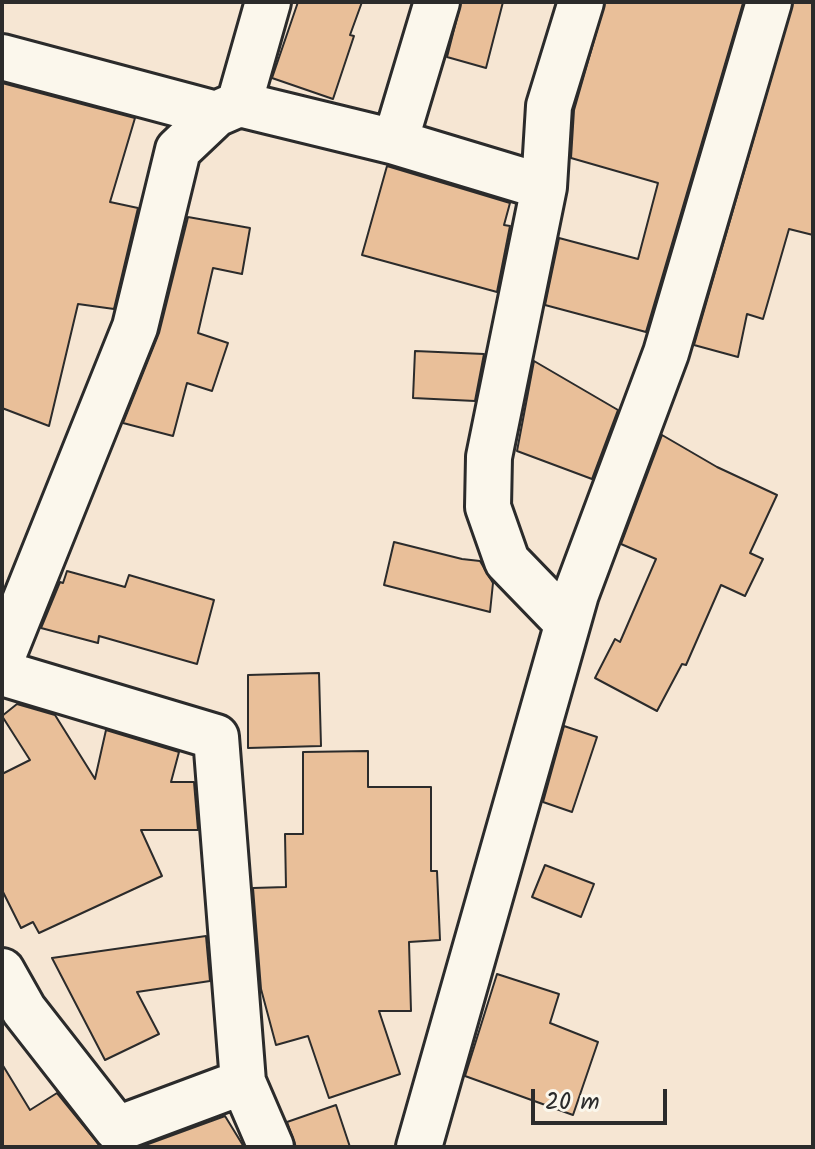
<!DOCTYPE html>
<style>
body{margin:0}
#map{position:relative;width:815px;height:1149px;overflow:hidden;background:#f6e6d3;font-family:Kalam,sans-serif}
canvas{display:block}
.frame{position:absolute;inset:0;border:4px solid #2b2b2b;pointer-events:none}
.scale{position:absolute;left:531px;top:1089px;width:136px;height:36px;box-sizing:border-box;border:4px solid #2b2b2b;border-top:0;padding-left:10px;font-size:24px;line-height:28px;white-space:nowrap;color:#2b2b2b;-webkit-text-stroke:6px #fbf7ec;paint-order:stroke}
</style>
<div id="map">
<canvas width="815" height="1149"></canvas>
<div class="frame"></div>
<div class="scale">20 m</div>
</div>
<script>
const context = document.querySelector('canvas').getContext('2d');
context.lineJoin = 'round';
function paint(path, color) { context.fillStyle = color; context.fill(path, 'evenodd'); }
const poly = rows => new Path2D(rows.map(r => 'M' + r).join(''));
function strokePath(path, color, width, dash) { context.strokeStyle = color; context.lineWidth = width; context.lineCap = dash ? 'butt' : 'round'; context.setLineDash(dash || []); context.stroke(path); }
const building = poly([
 [298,2,362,2,350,35,354,36,333,99,272,78,298,2],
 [461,2,503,2,486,68,447,57,461,2],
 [605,2,743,3,646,332,545,305,559,238,638,259,658,183,571,158,574,110,605,2],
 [793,2,813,2,813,235,789,229,763,319,747,314,738,357,694,345,793,2],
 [2,83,135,118,110,202,138,208,114,309,78,304,49,426,2,408,2,83],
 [387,166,510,203,504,225,510,226,497,292,362,255,387,166],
 [188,217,250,228,242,274,213,268,198,333,228,343,212,391,187,383,173,436,123,423,159,333,188,217],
 [415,351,484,354,475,401,413,398,415,351],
 [534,361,618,410,592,479,517,451,534,361],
 [662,435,717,467,777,495,750,553,763,559,745,596,721,585,686,665,682,664,657,711,595,678,615,639,620,642,656,559,621,544,662,435],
 [394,542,462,559,480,561,493,583,490,612,384,585,394,542],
 [67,571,125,587,129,575,214,600,197,664,99,636,98,643,41,628,60,582,63,583,67,571],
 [319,673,321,746,248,748,248,675,319,673],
 [17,704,55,715,95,779,106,730,179,752,171,782,194,782,198,830,141,830,162,876,39,933,33,922,21,928,2,890,2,774,30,760,2,716,17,704],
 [564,726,597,737,572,812,543,802,564,726],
 [368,751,368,787,431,787,431,871,437,871,440,940,409,942,411,1011,379,1011,400,1074,329,1098,308,1036,276,1045,261,989,253,888,286,887,285,834,303,834,303,752,368,751],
 [545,865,594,884,581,917,532,897,545,865],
 [206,936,210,981,137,992,159,1034,105,1060,52,958,206,936],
 [497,974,559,994,550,1023,598,1042,573,1115,465,1076,497,974],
 [2,1064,30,1110,57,1093,101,1147,2,1147,2,1064],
 [336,1105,350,1147,296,1147,287,1122,336,1105],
 [225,1116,244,1147,140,1147,225,1116]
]);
paint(building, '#e9bf99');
strokePath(building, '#2b2b2b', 2);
const minor = poly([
 [268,2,239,104,395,142,544,187],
 [2,57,216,114],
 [395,142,437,2],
 [567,623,507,561,488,507,489,457,544,187,549,106,581,2],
 [2,658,135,327,178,150,216,114,239,104],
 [2,673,216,737,243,1082,271,1147],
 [2,971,24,1010,117,1129,243,1082],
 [419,1147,576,594,666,353,769,2]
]);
strokePath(minor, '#2b2b2b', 50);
strokePath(minor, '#fbf7ec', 44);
</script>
